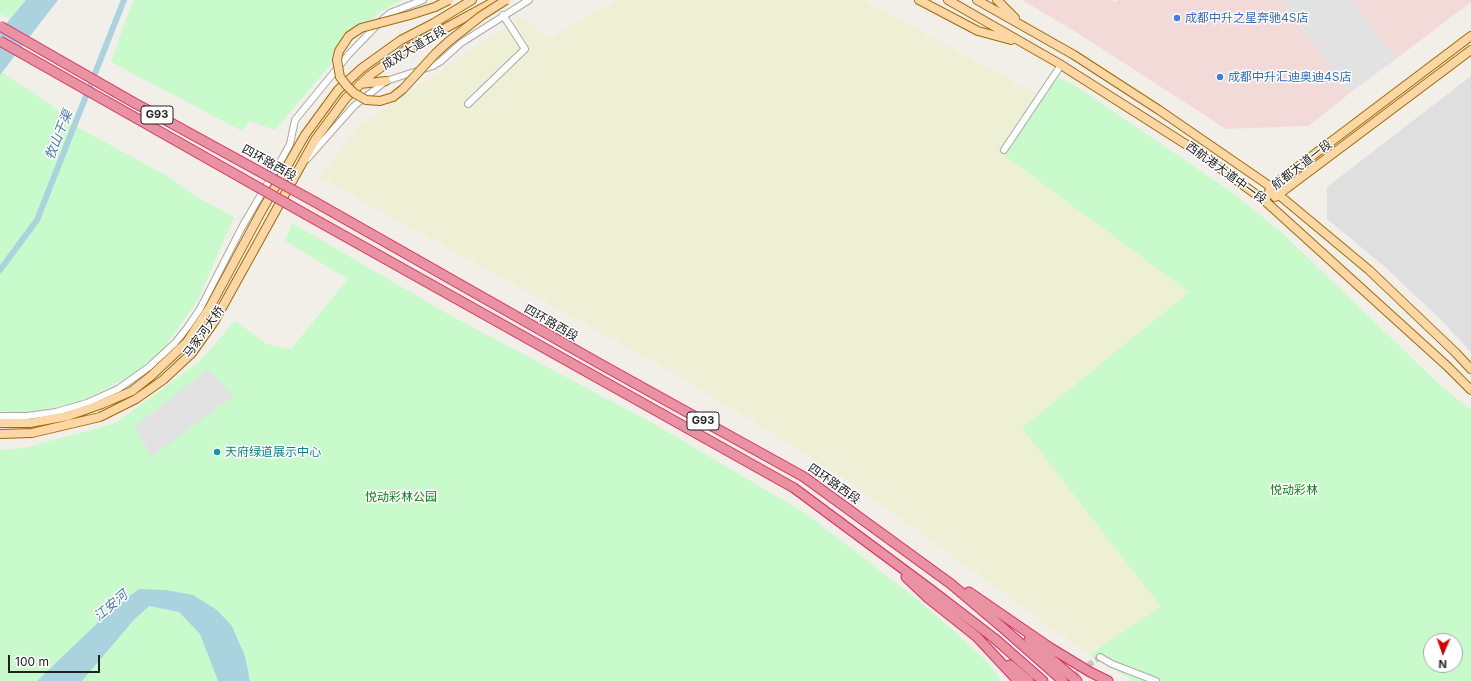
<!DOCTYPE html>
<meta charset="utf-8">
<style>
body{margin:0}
#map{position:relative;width:1471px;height:681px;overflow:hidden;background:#f2efe9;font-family:Inter,sans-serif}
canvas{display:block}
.north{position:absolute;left:1423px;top:633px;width:40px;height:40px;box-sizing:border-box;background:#fff;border:1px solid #a7a7a7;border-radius:50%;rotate:182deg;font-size:11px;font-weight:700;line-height:16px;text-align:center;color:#222}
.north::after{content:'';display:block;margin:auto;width:14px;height:18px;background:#d40000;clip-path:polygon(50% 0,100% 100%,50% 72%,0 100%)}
.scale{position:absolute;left:8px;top:655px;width:92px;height:18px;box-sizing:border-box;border:2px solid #222;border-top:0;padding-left:5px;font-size:12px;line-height:14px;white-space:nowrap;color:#222;-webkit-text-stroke:3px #fff;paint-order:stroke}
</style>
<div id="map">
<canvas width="1471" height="681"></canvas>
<div class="north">N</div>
<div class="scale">100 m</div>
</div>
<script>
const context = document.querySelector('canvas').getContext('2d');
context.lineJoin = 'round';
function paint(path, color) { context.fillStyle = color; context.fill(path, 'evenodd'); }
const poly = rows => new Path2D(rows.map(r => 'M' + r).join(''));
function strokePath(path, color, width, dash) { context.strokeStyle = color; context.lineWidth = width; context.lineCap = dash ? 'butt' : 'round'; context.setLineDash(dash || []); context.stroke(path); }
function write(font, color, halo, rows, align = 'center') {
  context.font = font + ' Inter,"Noto Sans SC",sans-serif'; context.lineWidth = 3; context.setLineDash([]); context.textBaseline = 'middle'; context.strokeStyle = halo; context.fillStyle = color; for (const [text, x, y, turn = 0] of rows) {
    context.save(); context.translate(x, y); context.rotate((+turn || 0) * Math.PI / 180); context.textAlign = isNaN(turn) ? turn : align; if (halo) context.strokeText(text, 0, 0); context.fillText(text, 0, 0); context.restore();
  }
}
paint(poly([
 [1471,76,1471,352,1437,316,1384,266,1327,219,1327,187]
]), '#e0dfdf');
paint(poly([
 [1022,0,1112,0,1115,2,1118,0,1281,0,1350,93,1309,126,1226,129,1076,32],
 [1351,0,1471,0,1471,2,1396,59]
]), '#f2dad9');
paint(poly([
 [616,0,864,0,1043,97,1001,152,1189,292,1022,428,1161,607,1089,655,850,482,682,378,319,177,358,127,521,16,549,38]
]), '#eef0d5');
paint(poly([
 [0,0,26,0,10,19,0,14],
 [133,0,402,0,380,12,355,36,275,130,249,121,242,131,111,62],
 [3,73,54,107,66,121,169,177,195,196,234,217,198,300,163,350,129,377,79,402,27,413,0,411,0,75],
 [1058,77,1079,88,1233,193,1281,232,1440,385,1471,410,1471,681,1134,681,1089,655,1161,607,1022,428,1189,292,1000,152],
 [1431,641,1455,641,1455,665,1431,665],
 [292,223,448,314,654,424,805,513,922,603,988,662,1001,681,250,681,245,656,232,626,217,610,139,589,112,609,37,681,0,681,0,450,24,448,116,423,200,361,235,321,267,344,291,349,348,279,285,241],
 [149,606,179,612,201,634,218,681,82,681,133,621]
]), '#c8facc');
paint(poly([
 [1281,0,1351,0,1396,59,1350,93],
 [208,369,234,396,151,457,135,426]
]), '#e2e2e2');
paint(poly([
 [26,0,58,0,0,75,0,31],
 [139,589,166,590,193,595,217,610,232,626,245,656,250,681,218,681,200,634,179,612,149,606,133,621,82,681,37,681,112,609]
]), '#aad3df');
strokePath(poly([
 [0,270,37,220,124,0]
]), '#aad3df', 6);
strokePath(poly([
 [1066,681,1100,657]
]), '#c8c6c1', 6, [6, 3]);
const minor = poly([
 [468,104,525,49,503,15],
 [1004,150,1061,65],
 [307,159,354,106,386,81,433,66,441,61,461,43,529,0],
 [0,416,27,416,56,412,87,403,118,389,149,367,175,343,187,328,200,309,242,227,283,157,290,144,295,120,349,54,383,19,390,13,423,0],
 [1100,657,1112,664,1156,681]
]);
const major = poly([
 [919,0,978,31,1011,40],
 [948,0,1058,63,1198,152,1265,201,1447,366,1471,390],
 [977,0,1074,55,1159,110,1271,187,1279,195,1369,270,1456,353,1471,369],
 [997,0,1015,18],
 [360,84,386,81],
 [1275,197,1471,50],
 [1265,201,1271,187,1471,36],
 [0,423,30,423,68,416,102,404,132,391,151,376,187,342,210,307,261,212,305,135,338,90,362,68,401,40,434,23,472,0],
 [0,434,32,433,100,417,136,399,163,380,192,353,214,322,315,140,346,98,369,76,407,49,497,0]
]);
const highway = poly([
 [315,202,602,365,804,477,951,584,1003,628,1063,681],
 [307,215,794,488,930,589,994,638,1043,681],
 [906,577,928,598,977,637,1018,681],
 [969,592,1049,647,1090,672,1108,681],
 [1029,640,1077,681],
 [1010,665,1029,681]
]);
strokePath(minor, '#a9a9a9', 8);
strokePath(major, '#a06b00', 10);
strokePath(highway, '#dc2a67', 11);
strokePath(minor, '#fff', 6);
strokePath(major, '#fcd6a4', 8);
strokePath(highway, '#e892a2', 9);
const majorBridge = poly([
 [449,0,435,7,410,15,361,28,349,36,339,51,337,60,340,77,347,86,354,93,366,100,380,101,393,97,403,89,435,54,448,42,481,16,506,0]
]);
const highwayBridge = poly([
 [0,26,131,101,315,202],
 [0,41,307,215]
]);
strokePath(majorBridge, '#a06b00', 10, []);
strokePath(highwayBridge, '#dc2a67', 11, []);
strokePath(majorBridge, '#fcd6a4', 8);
strokePath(highwayBridge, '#e892a2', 9);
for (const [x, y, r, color] of [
 [1177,18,4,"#3f7fe0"],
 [1220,77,4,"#3f7fe0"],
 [217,452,4,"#0f9aa8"]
]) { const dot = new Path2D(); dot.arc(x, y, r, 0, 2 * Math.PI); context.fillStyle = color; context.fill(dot); strokePath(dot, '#fff', 1.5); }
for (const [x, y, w] of [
 [157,115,32],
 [703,421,32]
]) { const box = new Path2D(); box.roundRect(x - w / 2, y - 9, w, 18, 3); context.fillStyle = '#fff'; context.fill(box); strokePath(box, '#222', 1); }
write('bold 11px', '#222', null, [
 ["G93",157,115],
 ["G93",703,421]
]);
write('12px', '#366cbe', '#fff', [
 ["成都中升之星奔驰4S店",1185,18],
 ["成都中升汇迪奥迪4S店",1228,77]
], 'left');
write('12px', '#222', '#fff', [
 ["成双大道五段",414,48,-31],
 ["四环路西段",269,163,29],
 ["航都大道一段",1302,165,-38],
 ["西航港大道中一段",1226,173,36],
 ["四环路西段",551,323,30],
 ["马家河大桥",204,332,-54],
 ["四环路西段",834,484,35]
]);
write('12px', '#0d838f', '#fff', [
 ["天府绿道展示中心",225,452]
], 'left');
write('12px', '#0c8416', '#fff', [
 ["悦动彩林",1294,490],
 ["悦动彩林公园",401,497]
]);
write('italic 13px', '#4a7aab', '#fff', [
 ["牧山干渠",59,135,-68],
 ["江安河",111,606,-40]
]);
</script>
